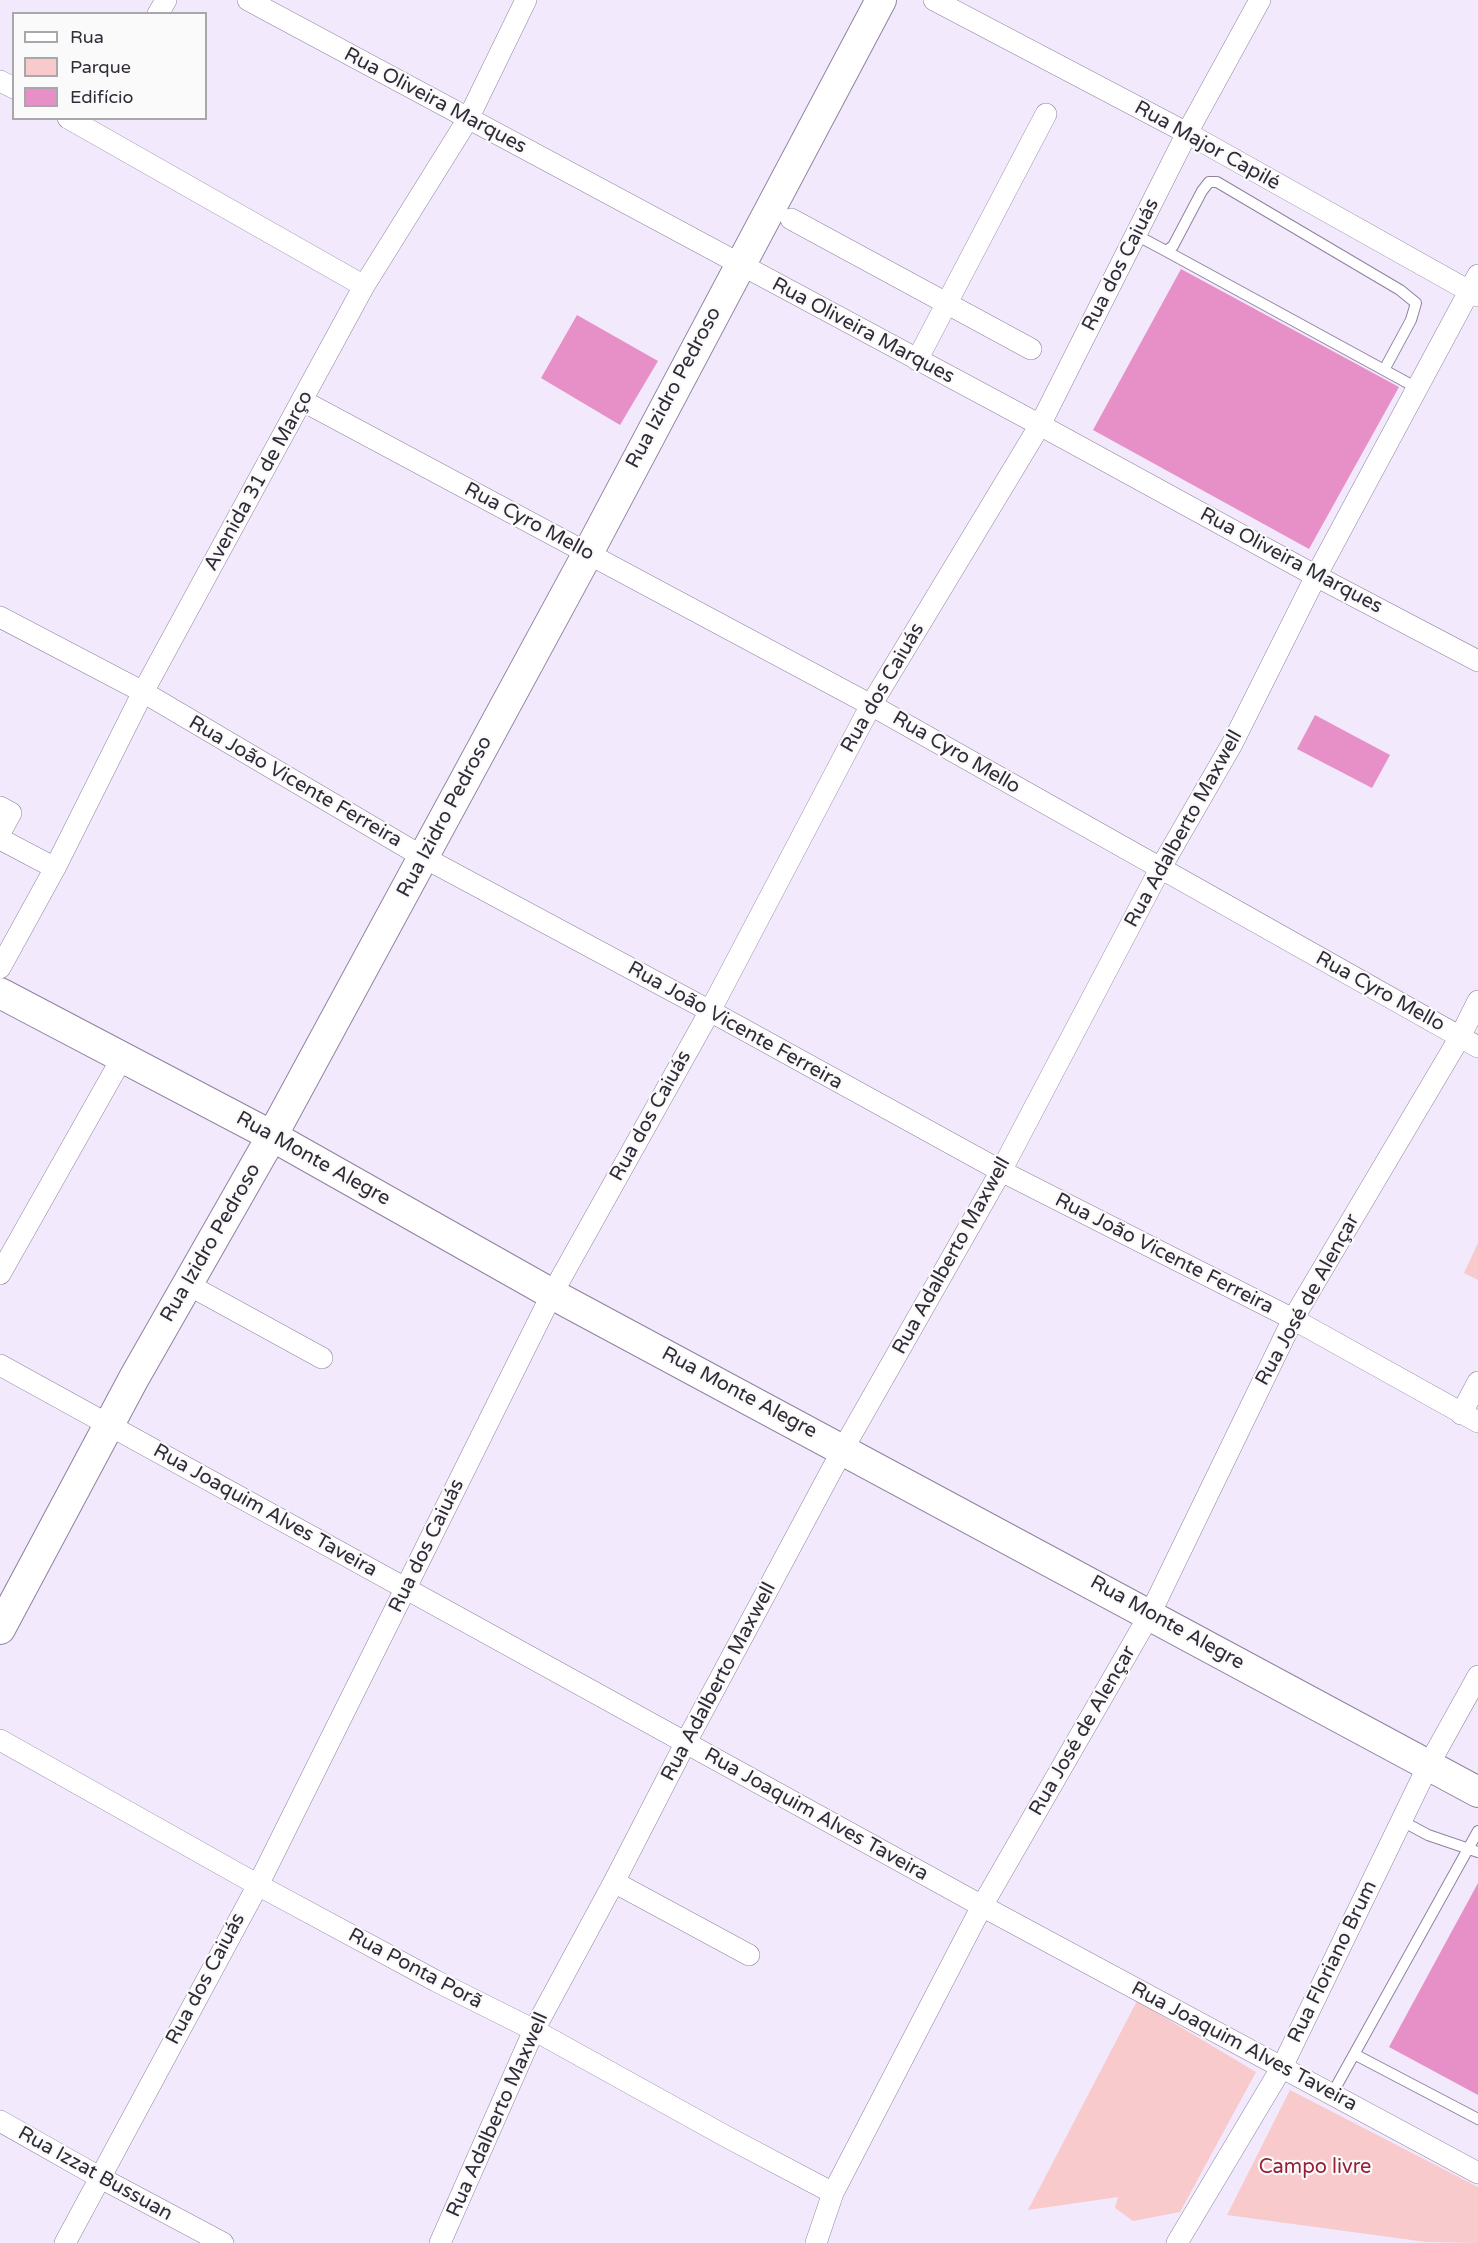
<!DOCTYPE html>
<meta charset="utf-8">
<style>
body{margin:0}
#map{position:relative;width:1478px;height:2243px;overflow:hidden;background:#f2e9fc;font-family:"Varela Round",sans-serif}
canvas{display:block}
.legend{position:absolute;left:12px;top:12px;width:195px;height:108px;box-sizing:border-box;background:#fafafa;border:2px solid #aaa7ac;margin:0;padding:8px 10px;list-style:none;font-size:18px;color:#312b38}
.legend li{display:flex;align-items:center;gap:12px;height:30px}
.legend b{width:30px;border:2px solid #aaa7ac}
</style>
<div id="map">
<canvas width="1478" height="2243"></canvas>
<ul class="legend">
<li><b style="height:8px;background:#fff"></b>Rua</li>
<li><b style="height:16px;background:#f8cacb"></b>Parque</li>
<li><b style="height:16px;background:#e790c8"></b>Edifício</li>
</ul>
</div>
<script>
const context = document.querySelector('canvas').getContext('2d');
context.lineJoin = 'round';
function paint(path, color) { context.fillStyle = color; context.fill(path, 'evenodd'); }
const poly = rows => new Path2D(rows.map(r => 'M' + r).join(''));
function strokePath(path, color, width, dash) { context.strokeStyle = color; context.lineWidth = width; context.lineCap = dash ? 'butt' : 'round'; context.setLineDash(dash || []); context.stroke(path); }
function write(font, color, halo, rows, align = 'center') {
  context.font = font + ' "Varela Round",sans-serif'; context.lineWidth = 4.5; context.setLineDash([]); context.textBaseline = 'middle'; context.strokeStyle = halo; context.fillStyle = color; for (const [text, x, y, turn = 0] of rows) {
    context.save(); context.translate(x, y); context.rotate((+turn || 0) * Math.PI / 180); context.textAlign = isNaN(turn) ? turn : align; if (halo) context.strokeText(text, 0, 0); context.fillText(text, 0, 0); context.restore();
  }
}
paint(poly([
 [1478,1243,1478,1280,1464,1273],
 [1137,2001,1256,2072,1180,2212,1133,2221,1115,2208,1118,2197,1028,2210],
 [1290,2090,1478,2187,1478,2243,1426,2242,1227,2215]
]), '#f8cacb');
paint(poly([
 [1181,269,1399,387,1309,549,1093,430],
 [577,315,658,361,620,425,541,378],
 [1315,715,1390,755,1372,788,1297,749],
 [1478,1883,1478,2095,1389,2047]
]), '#e790c8');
const lane = poly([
 [1136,235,1166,251,1173,246,1202,191,1209,182,1217,182,1400,290,1416,303,1411,320,1384,370,1417,388],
 [1166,251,1384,370],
 [1402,1821,1428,1835,1478,1852],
 [1354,2054,1478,2119],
 [1332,2094,1478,1831]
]);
const street = poly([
 [248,0,1040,425,1316,576,1478,661],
 [934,0,1187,133,1478,296],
 [158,14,166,0],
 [0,81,14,88],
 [68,118,364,286],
 [791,219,1031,349],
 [917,360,1046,114],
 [303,401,871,705,1478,1047],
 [0,617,143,692,423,857,710,1011,1001,1171,1293,1319,1478,1422],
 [0,807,11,813,0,833],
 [0,839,55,868],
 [0,968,55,868,143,692,364,286,468,119,526,0],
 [0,1274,122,1058],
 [187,1284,322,1358],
 [0,1365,982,1906,1478,2173],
 [1461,1414,1478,1382],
 [0,1740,258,1885,436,1981,534,2030,727,2137,833,2193],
 [614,1882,749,1955],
 [0,2121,99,2177,223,2243],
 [65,2243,258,1885,552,1294,710,1011,871,705,1040,425,1187,133,1260,0],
 [440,2243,534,2030,614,1882,685,1744,843,1449,1001,1171,1160,869,1232,744,1316,576,1478,275],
 [816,2243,833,2193,982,1906,1150,1614,1293,1319,1460,1037,1478,1001],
 [1177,2243,1282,2067,1428,1766,1478,1676]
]);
const secondary = poly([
 [0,993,272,1136,552,1294,1478,1792],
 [0,1629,134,1378,272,1136,588,553,881,0]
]);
strokePath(lane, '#90829f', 12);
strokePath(street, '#90829f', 22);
strokePath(secondary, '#90829f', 32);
strokePath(lane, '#fff', 10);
strokePath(street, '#fff', 21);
strokePath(secondary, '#fff', 30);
write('20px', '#312b38', '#fafafa', [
 ["Rua Oliveira Marques",435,101,28],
 ["Rua Major Capilé",1207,146,29],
 ["Rua dos Caiuás",1121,265,-63],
 ["Rua Oliveira Marques",863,331,28],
 ["Rua Izidro Pedroso",674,388,-62],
 ["Avenida 31 de Março",259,481,-61],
 ["Rua Cyro Mello",529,522,28],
 ["Rua Oliveira Marques",1291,561,28],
 ["Rua dos Caiuás",883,688,-60],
 ["Rua Cyro Mello",956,753,30],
 ["Rua João Vicente Ferreira",295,782,30],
 ["Rua Izidro Pedroso",445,817,-62],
 ["Rua Adalberto Maxwell",1184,829,-61],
 ["Rua Cyro Mello",1380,992,29],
 ["Rua João Vicente Ferreira",735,1026,29],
 ["Rua dos Caiuás",651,1116,-61],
 ["Rua Monte Alegre",313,1159,29],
 ["Rua Izidro Pedroso",211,1243,-60],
 ["Rua João Vicente Ferreira",1164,1254,27],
 ["Rua Adalberto Maxwell",952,1256,-61],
 ["Rua José de Alençar",1308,1300,-61],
 ["Rua Monte Alegre",739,1393,28],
 ["Rua Joaquim Alves Taveira",265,1511,29],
 ["Rua dos Caiuás",427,1546,-64],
 ["Rua Monte Alegre",1167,1623,29],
 ["Rua Adalberto Maxwell",719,1682,-62],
 ["Rua José de Alençar",1083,1731,-60],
 ["Rua Joaquim Alves Taveira",816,1815,29],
 ["Rua Floriano Brum",1333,1962,-64],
 ["Rua Ponta Porã",415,1969,28],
 ["Rua dos Caiuás",206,1979,-62],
 ["Rua Joaquim Alves Taveira",1244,2047,28],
 ["Rua Adalberto Maxwell",498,2115,-66],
 ["Rua Izzat Bussuan",95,2174,29]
]);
write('20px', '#981f35', '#fafafa', [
 ["Campo livre",1315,2168]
]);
</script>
